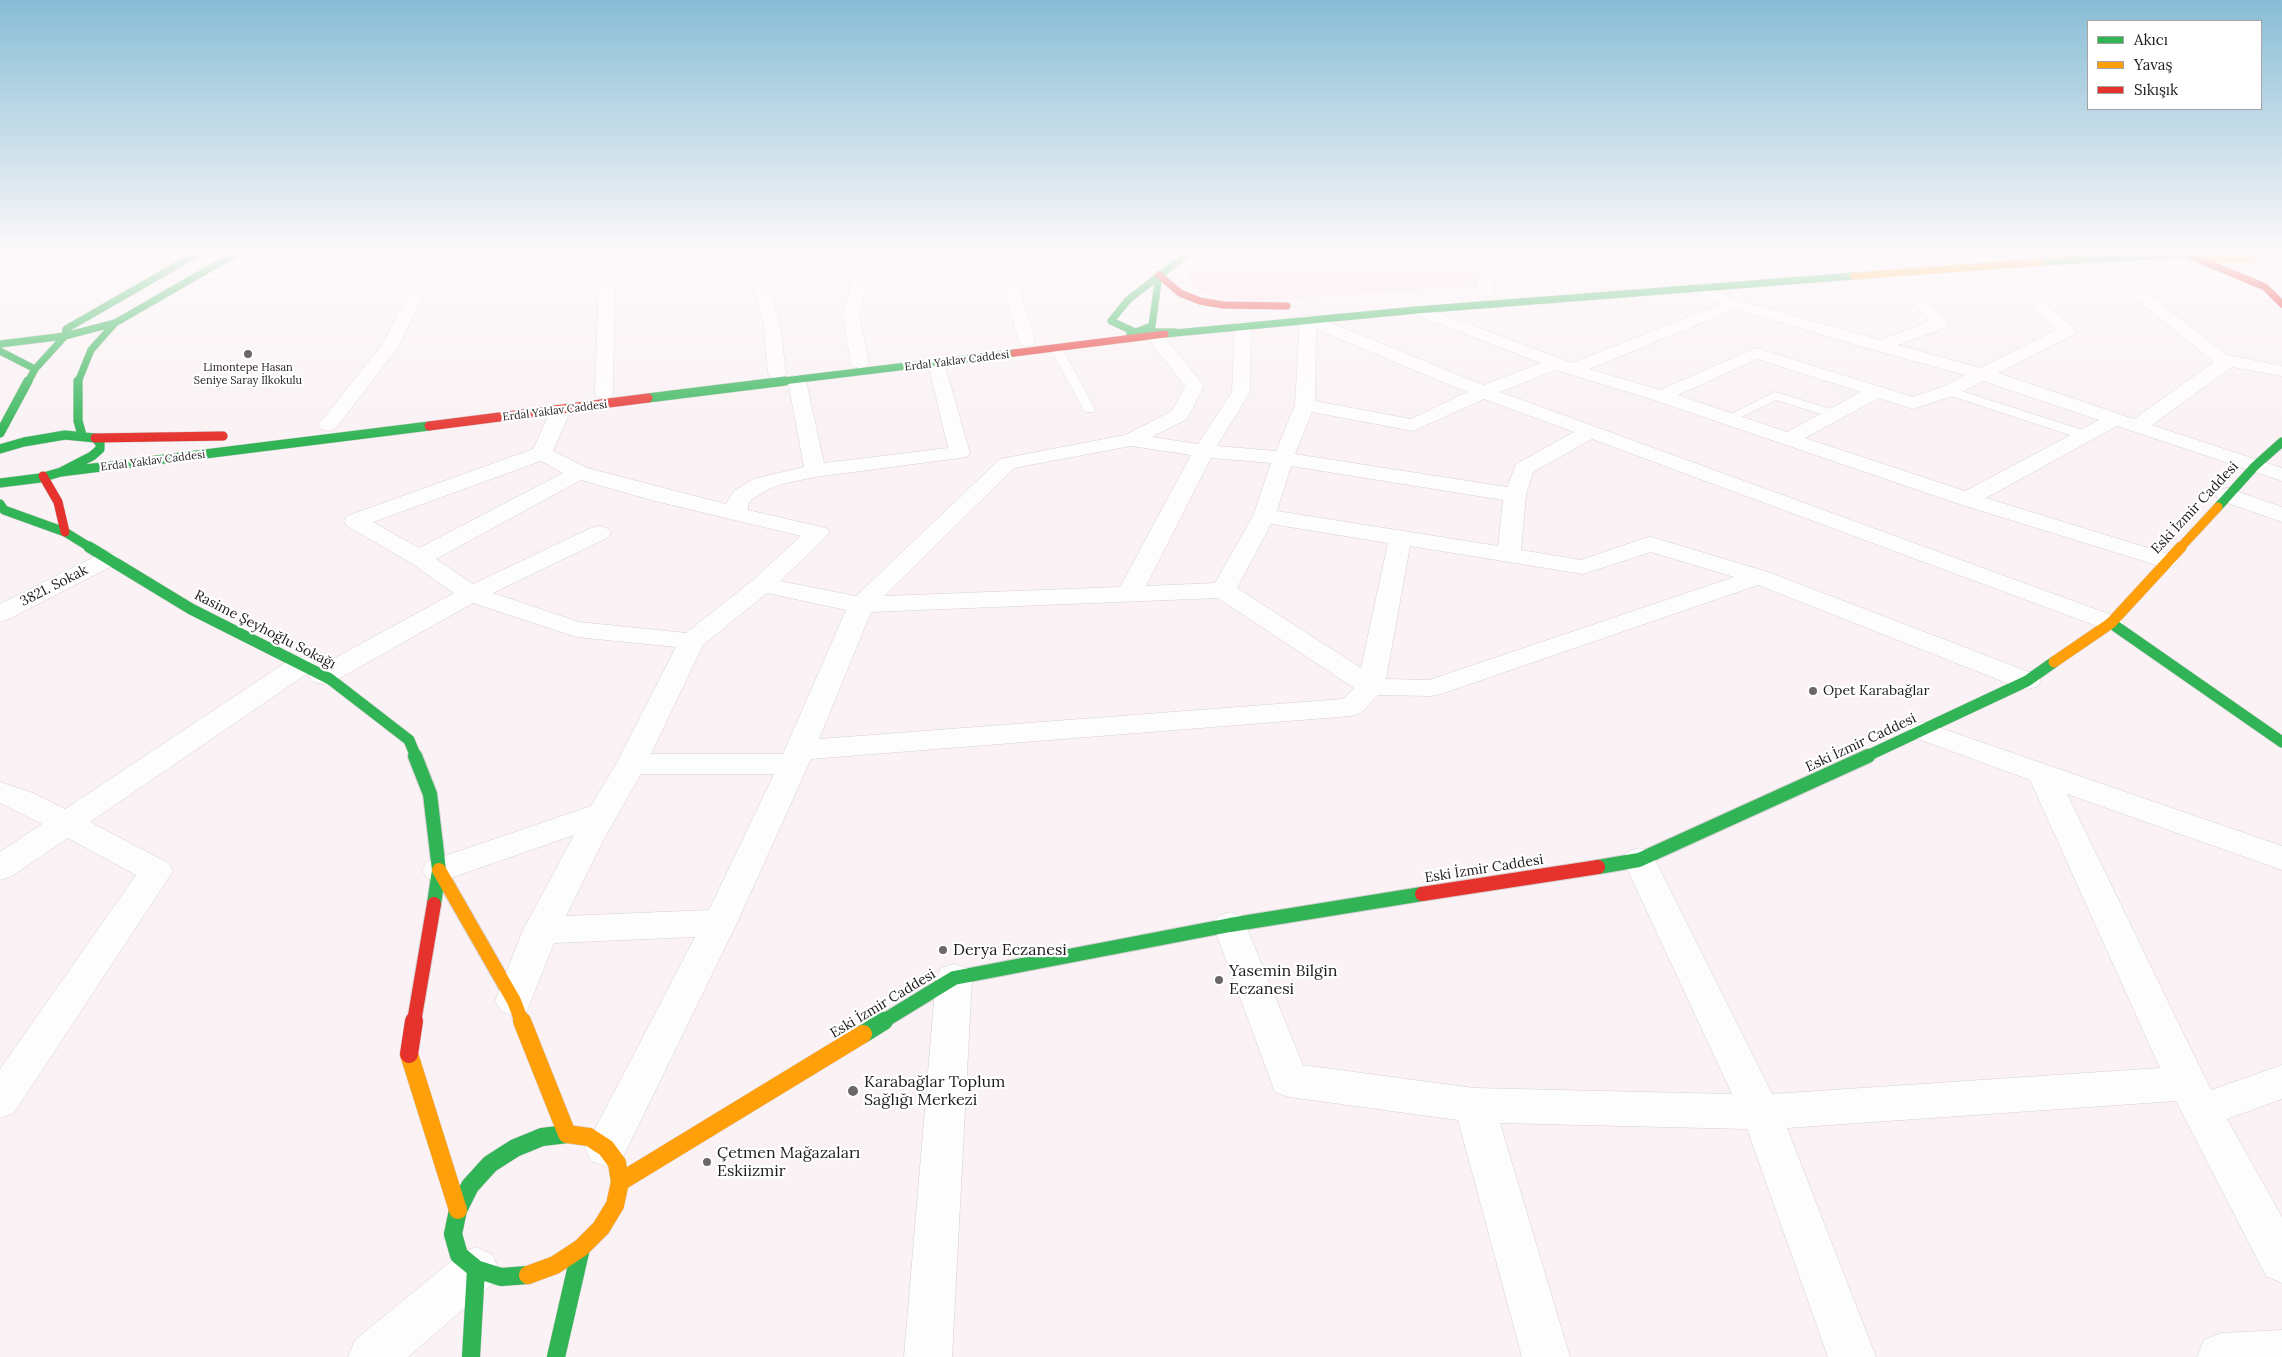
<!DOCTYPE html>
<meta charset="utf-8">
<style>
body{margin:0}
#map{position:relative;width:2282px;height:1357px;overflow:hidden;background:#faf2f4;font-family:Lora,serif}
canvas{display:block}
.legend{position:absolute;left:2087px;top:20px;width:175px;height:90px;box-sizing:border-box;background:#fff;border:1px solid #a5a3a4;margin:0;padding:6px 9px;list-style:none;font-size:15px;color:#1f1a1b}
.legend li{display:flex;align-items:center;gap:10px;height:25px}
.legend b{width:25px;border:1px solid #a5a3a4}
</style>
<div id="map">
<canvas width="2282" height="1357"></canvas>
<ul class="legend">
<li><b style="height:6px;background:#30b455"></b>Akıcı</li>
<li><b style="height:6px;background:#ff9f0a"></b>Yavaş</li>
<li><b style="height:6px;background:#e5322d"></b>Sıkışık</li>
</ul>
</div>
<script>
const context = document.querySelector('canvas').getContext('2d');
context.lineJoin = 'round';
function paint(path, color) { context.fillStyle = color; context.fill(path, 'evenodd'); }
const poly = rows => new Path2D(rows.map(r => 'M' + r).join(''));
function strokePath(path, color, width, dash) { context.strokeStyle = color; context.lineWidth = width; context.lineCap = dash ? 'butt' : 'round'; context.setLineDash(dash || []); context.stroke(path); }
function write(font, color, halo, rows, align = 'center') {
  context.font = font + ' Lora,serif'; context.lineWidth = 4.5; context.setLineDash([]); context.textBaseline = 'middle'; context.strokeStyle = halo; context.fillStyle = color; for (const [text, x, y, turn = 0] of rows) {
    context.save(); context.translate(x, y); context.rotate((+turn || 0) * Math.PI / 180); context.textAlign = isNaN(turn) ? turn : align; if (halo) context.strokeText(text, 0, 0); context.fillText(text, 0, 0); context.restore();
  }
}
paint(poly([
 [1207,251,1332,251,1477,266,1477,286,1257,301,1221,298,1203,293,1190,284,1189,270],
 [1421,251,1488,251,1484,260,1419,253]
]), '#f9e3e7');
const lane = poly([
 [1056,345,1062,348,1095,409,1093,412,1085,412,1083,409,1050,348,1056,345],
 [1949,387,2092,433,2093,436,2092,439,2082,439,1945,394,1943,391,1945,388,1949,387],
 [1775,392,1838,411,1840,414,1834,418,1776,400,1731,422,1723,422,1721,419,1775,392]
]);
const street = poly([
 [411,251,428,251,402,271,701,257,731,264,769,290,779,319,786,373,783,377,777,379,771,377,768,373,763,319,754,292,721,271,701,267,615,271,613,393,611,397,604,399,597,397,595,393,599,272,430,281,399,346,335,429,328,431,321,429,318,425,382,345,415,280,199,279,191,274,199,269,382,271,411,251],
 [847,251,862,251,852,263,868,283,859,316,869,363,866,367,860,368,854,367,851,363,843,316,852,283,836,263,847,251],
 [1049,251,1065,251,1020,293,1035,341,1032,345,1026,346,1020,345,1004,292,1049,251],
 [1358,251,1416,251,1492,261,1495,264,1493,293,1485,298,1477,293,1479,268,1365,255,1358,251],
 [1711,251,1727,251,1751,274,1743,279,1738,277,1711,251],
 [1783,251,1799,251,1817,269,1809,274,1804,272,1783,251],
 [1841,251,1856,251,1871,266,1868,269,1858,269,1841,251],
 [1935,251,1952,251,1962,259,1960,262,1950,262,1935,251],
 [2020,251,2036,251,2037,253,2030,257,2020,251],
 [2094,254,2099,255,2227,355,2282,366,2282,376,2232,367,2152,425,2282,468,2282,481,2117,426,1986,498,2174,556,2178,561,2174,566,2166,568,1959,504,1654,400,1556,370,1500,392,2120,618,2124,623,2120,628,2111,631,2102,628,1592,439,1533,472,1526,495,1521,550,1581,560,1642,539,1650,537,1658,539,1768,572,2037,675,2041,681,2037,687,2027,689,2017,687,1758,585,1441,694,1431,696,1378,695,1361,713,1351,716,811,759,737,923,621,1161,606,1166,591,1161,585,1148,695,937,554,943,527,1011,514,1016,501,1011,495,1001,523,930,574,835,439,882,427,878,422,870,427,862,591,806,616,764,676,647,576,637,473,603,333,682,323,684,313,682,309,676,313,670,454,593,411,563,347,526,344,521,347,516,533,449,551,410,554,406,561,404,568,406,571,410,553,451,587,468,726,504,734,491,753,479,804,467,788,381,790,377,797,375,804,377,806,381,824,463,948,448,928,363,931,359,943,359,970,453,967,457,815,477,782,484,769,489,751,500,748,505,748,510,826,528,830,533,780,581,856,596,1000,459,1125,435,1172,411,1185,386,1145,335,1148,331,1160,331,1204,386,1187,419,1152,437,1198,444,1232,392,1235,326,1237,322,1249,322,1251,326,1250,392,1217,446,1276,451,1295,405,1300,320,1302,316,1314,316,1483,385,1541,363,1411,313,1409,310,1411,307,1423,307,1572,363,1721,304,1692,292,1690,289,1698,284,1741,301,1880,340,1930,321,1888,276,1885,273,1893,268,1898,270,1949,323,1947,327,1898,345,1980,368,2056,330,1990,268,1987,265,1995,260,2000,262,2076,331,2073,335,1998,373,2134,419,2214,362,2089,261,2087,258,2094,254],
 [1736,309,1874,350,1965,375,1942,387,1913,397,1756,348,1660,390,1589,369,1736,309],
 [1316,329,1467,392,1411,419,1315,401,1316,329],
 [1757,359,1861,392,1787,432,1678,395,1757,359],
 [1983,381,2099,420,1965,491,1805,438,1879,398,1913,409,1956,395,1983,381],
 [1484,399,1574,432,1516,464,1507,487,1295,454,1312,412,1413,431,1484,399],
 [1131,446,1191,455,1120,587,884,596,1014,468,1131,446],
 [1211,458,1271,463,1253,516,1215,583,1146,586,1211,458],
 [541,461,563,473,419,548,373,522,541,461],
 [1291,466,1503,500,1498,546,1277,511,1291,466],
 [581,480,651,500,801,536,753,580,686,633,579,622,493,593,607,538,611,533,607,528,599,526,591,528,473,584,436,559,581,480],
 [1271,524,1388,543,1361,668,1237,588,1271,524],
 [1410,546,1583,574,1651,552,1734,577,1429,680,1386,679,1410,546],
 [767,593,846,610,783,754,651,754,703,645,767,593],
 [1218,598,1354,688,1343,699,819,739,871,612,1218,598],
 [641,774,774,774,709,910,566,916,605,837,641,774],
 [2227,488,2282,507,2282,522,2219,500,2216,495,2219,490,2227,488],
 [108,552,116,554,120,559,116,564,9,619,0,622,0,604,100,554,108,552],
 [301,657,311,659,315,665,311,671,90,822,168,863,173,871,14,1113,0,1118,0,1069,136,875,68,838,12,876,0,880,0,852,42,824,0,803,0,782,33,793,65,809,291,659,301,657],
 [1923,722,2282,846,2282,870,2067,794,2211,1090,2282,1065,2282,1099,2227,1119,2282,1217,2282,1283,2266,1276,2176,1101,1787,1128,1876,1357,1828,1357,1747,1129,1500,1123,1570,1357,1522,1357,1458,1120,1289,1097,1275,1092,1213,925,1218,916,1230,912,1242,916,1303,1065,1474,1088,1732,1094,1623,860,1627,852,1639,848,1651,852,1772,1094,2160,1068,2030,780,1913,737,1908,731,1913,725,1923,722],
 [954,964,967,968,972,978,952,1357,904,1357,936,978,941,968,954,964],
 [476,1247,492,1254,499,1269,492,1284,408,1357,348,1357,355,1340,460,1254,476,1247],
 [2282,1330,2282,1357,2197,1357,2204,1340,2221,1333,2282,1330]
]);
const fastFar4 = poly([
 [2042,262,2184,254],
 [1175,332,1135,332,1111,321,1128,300,1191,251],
 [1130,334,1152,326,1159,275],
 [1165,334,1417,310,1854,276],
 [0,344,65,336,115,323],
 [0,351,35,369],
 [28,382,35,369,65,336,66,329,202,251],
 [78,382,91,350,115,323,240,251],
 [775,382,1014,353]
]);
const fastFar3 = poly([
 [78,381,78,421,82,435],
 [648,398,785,381],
 [0,433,28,381],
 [0,449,24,442,65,435,95,438,100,443,100,449,92,456,61,472,40,478,0,483],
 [61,472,429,426],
 [0,504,4,510,65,532,91,548],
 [2218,507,2255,466,2282,442]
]);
const fastFar2 = poly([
 [89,547,191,609,330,679,409,740,416,757],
 [2111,623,2282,742],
 [1865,757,2027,681,2054,662]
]);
const fastFar1 = poly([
 [415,756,430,794,439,870,434,904],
 [1598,867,1639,860,1868,756],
 [882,1022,954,978,1230,925,1422,894]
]);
const fast = poly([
 [863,1034,884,1021],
 [528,1275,501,1277,476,1269,459,1255,453,1234,458,1210,470,1186,490,1164,515,1148,542,1137,567,1134],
 [471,1357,476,1269],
 [556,1357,581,1248]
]);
const slowFar4 = poly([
 [2209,259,2249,259,2255,256,2255,251],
 [1854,276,2042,262]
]);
const slowFar3 = poly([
 [2180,548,2218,507]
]);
const slowFar2 = poly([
 [2054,662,2111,623,2181,547]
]);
const slowFar1 = poly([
 [439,870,514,1001,522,1022]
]);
const slow = poly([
 [522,1021,567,1134],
 [409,1054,458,1210],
 [620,1182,863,1034],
 [528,1275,555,1265,581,1248,601,1228,615,1205,620,1182,617,1163,606,1148,589,1137,567,1134]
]);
const jamFar3 = poly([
 [2191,256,2265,287,2282,304],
 [1159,275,1180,293,1200,301,1223,305,1287,306],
 [1014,353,1165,334]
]);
const jamFar2 = poly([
 [429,426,648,398],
 [95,438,223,436],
 [43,476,58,502,65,532]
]);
const jamFar1 = poly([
 [1422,894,1598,867],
 [414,1022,434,904]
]);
const jam = poly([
 [409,1054,414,1021]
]);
strokePath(lane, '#d6d0d1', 1);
strokePath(street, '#d6d0d1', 1);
strokePath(fastFar4, '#d6d0d1', 8);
strokePath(fastFar3, '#d6d0d1', 10);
strokePath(fastFar2, '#d6d0d1', 12);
strokePath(fastFar1, '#d6d0d1', 16);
strokePath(fast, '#d6d0d1', 19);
strokePath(slowFar4, '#d6d0d1', 8);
strokePath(slowFar3, '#d6d0d1', 10);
strokePath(slowFar2, '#d6d0d1', 12);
strokePath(slowFar1, '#d6d0d1', 16);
strokePath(slow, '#d6d0d1', 19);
strokePath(jamFar3, '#d6d0d1', 8);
strokePath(jamFar2, '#d6d0d1', 10);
strokePath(jamFar1, '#d6d0d1', 16);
strokePath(jam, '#d6d0d1', 19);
paint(lane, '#fefdfd');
paint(street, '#fefdfd');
strokePath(fastFar4, '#30b455', 7);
strokePath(fastFar3, '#30b455', 9);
strokePath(fastFar2, '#30b455', 11);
strokePath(fastFar1, '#30b455', 14);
strokePath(fast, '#30b455', 18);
strokePath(slowFar4, '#ff9f0a', 7);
strokePath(slowFar3, '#ff9f0a', 9);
strokePath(slowFar2, '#ff9f0a', 11);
strokePath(slowFar1, '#ff9f0a', 14);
strokePath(slow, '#ff9f0a', 18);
strokePath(jamFar3, '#e5322d', 7);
strokePath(jamFar2, '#e5322d', 9);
strokePath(jamFar1, '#e5322d', 14);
strokePath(jam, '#e5322d', 18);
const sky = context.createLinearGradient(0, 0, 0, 441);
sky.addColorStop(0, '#88bdd6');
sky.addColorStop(0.57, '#fdf9fa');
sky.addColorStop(1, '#fdf9fa00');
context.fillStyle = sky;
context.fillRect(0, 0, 2282, 441);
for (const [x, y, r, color] of [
 [248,354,5,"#6c6667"],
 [1813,691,5,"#6c6667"],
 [943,950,5,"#6c6667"],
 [1219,980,5,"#6c6667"],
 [853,1091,6,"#6c6667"],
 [707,1162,5,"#6c6667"]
]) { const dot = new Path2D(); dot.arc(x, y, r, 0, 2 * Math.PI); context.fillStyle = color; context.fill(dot); strokePath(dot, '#fff', 2); }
write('11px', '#1f1a1b', '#fff', [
 ["Erdal Yaklav Caddesi",957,361,-7],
 ["Erdal Yaklav Caddesi",555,411,-7],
 ["Erdal Yaklav Caddesi",153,461,-7]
]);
write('11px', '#1f1a1b', '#fff', [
 ["Limontepe Hasan",248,368],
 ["Seniye Saray İlkokulu",248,381]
]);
write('14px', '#1f1a1b', '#fff', [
 ["Eski İzmir Caddesi",2195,508,-47],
 ["3821. Sokak",54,586,-27],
 ["Rasime Şeyhoğlu Sokağı",265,630,27],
 ["Eski İzmir Caddesi",1861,743,-25],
 ["Eski İzmir Caddesi",1484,869,-9],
 ["Eski İzmir Caddesi",883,1004,-31]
]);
write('14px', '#1f1a1b', '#fff', [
 ["Opet Karabağlar",1823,691]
], 'left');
write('16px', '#1f1a1b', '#fff', [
 ["Derya Eczanesi",953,950],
 ["Yasemin Bilgin",1229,971],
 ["Eczanesi",1229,989],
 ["Karabağlar Toplum",864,1082],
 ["Sağlığı Merkezi",864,1100],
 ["Çetmen Mağazaları",717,1153],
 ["Eskiizmir",717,1171]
], 'left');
</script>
